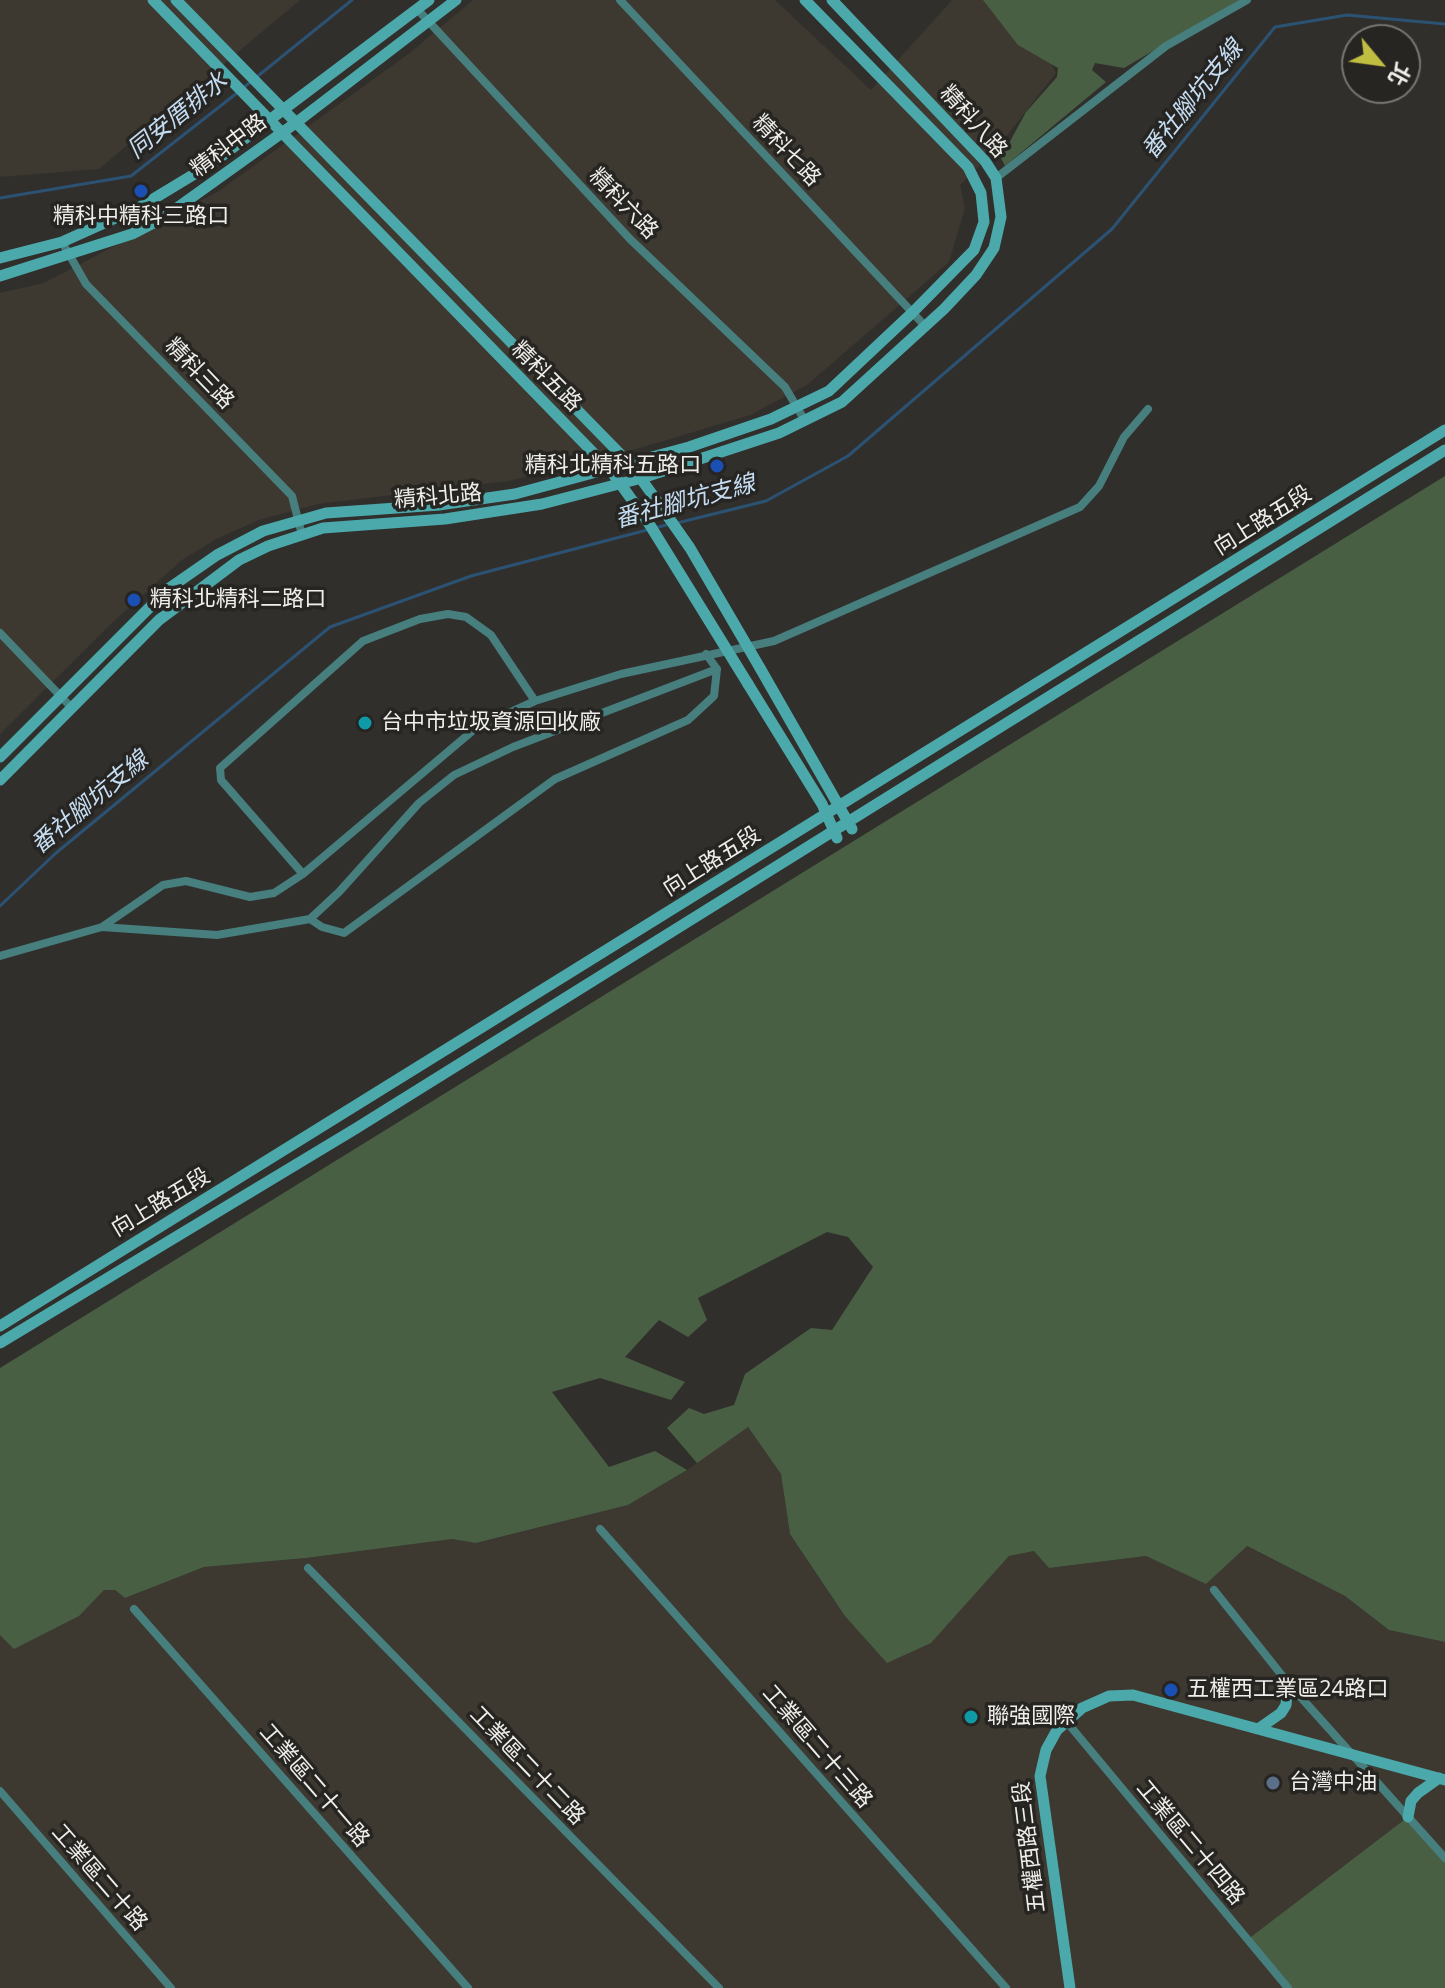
<!DOCTYPE html>
<meta charset="utf-8">
<style>
body{margin:0}
#map{position:relative;width:1445px;height:1988px;overflow:hidden;background:#312f2c;font-family:"Open Sans","Noto Sans TC",sans-serif}
canvas{display:block}
.north{position:absolute;left:1341px;top:24px;width:80px;height:80px;box-sizing:border-box;background:#272522;border:2px solid #777572;border-radius:50%;rotate:119deg;font-size:22px;font-weight:700;line-height:32px;text-align:center;color:#eeeeeb}
.north::after{content:'';display:block;margin:auto;width:28px;height:36px;background:#c0be41;clip-path:polygon(50% 0,100% 100%,50% 72%,0 100%)}
</style>
<div id="map">
<canvas width="1445" height="1988"></canvas>
<div class="north">北</div>
</div>
<script>
const context = document.querySelector('canvas').getContext('2d');
context.lineJoin = 'round';
function paint(path, color) { context.fillStyle = color; context.fill(path, 'evenodd'); }
const poly = rows => new Path2D(rows.map(r => 'M' + r).join(''));
function strokePath(path, color, width, dash) { context.strokeStyle = color; context.lineWidth = width; context.lineCap = dash ? 'butt' : 'round'; context.setLineDash(dash || []); context.stroke(path); }
function write(font, color, halo, rows, align = 'center') {
  context.font = font + ' "Open Sans","Noto Sans TC",sans-serif'; context.lineWidth = 7; context.setLineDash([]); context.textBaseline = 'middle'; context.strokeStyle = halo; context.fillStyle = color; for (const [text, x, y, turn = 0] of rows) {
    context.save(); context.translate(x, y); context.rotate((+turn || 0) * Math.PI / 180); context.textAlign = isNaN(turn) ? turn : align; if (halo) context.strokeText(text, 0, 0); context.fillText(text, 0, 0); context.restore();
  }
}
paint(poly([
 [0,0,300,0,99,169,0,177],
 [473,0,775,0,871,90,952,0,991,0,1044,49,1056,73,994,152,960,185,965,208,949,262,807,385,750,415,623,453,508,481,318,504,259,520,216,539,182,560,115,620,0,734,0,293,44,283,219,191,411,52],
 [747,1426,781,1474,790,1534,931,1643,1009,1556,1034,1551,1049,1568,1146,1556,1206,1584,1246,1546,1345,1596,1389,1630,1445,1642,1445,1988,0,1988,0,1635,78,1616,104,1590,115,1590,125,1598,204,1567,306,1558,452,1539,477,1543,628,1505,687,1470]
]), '#3d3930');
paint(poly([
 [983,0,1239,0,1124,68,1095,63,1092,70,1106,82,1005,166,1001,158,1026,112,1057,77,1058,68,1018,45],
 [1445,476,1445,1642,1389,1630,1345,1596,1247,1546,1206,1584,1146,1556,1049,1568,1034,1551,1009,1556,931,1643,887,1663,845,1616,790,1534,781,1474,748,1427,697,1463,667,1428,689,1408,704,1414,734,1405,745,1374,811,1328,832,1330,873,1267,848,1237,827,1232,698,1298,707,1320,688,1337,659,1320,625,1357,685,1382,671,1400,600,1378,552,1392,609,1467,655,1451,687,1470,628,1505,476,1543,452,1539,306,1558,204,1567,125,1598,115,1590,104,1590,79,1616,14,1649,0,1635,0,1368],
 [1408,1817,1445,1858,1445,1988,1288,1988,1247,1940]
]), '#495f44');
strokePath(poly([
 [243,88,352,0],
 [0,198,131,176,237,93],
 [677,523,766,501,848,456,1112,229,1275,27,1347,15,1445,24],
 [0,906,56,853,330,627,471,576,670,524]
]), '#2c5273', 3);
strokePath(poly([
 [620,0,925,326],
 [417,9,630,239,785,387,805,421],
 [996,178,1166,46,1247,0],
 [62,242,86,284,292,496,302,535],
 [0,633,71,707],
 [303,874,221,780,220,768,363,641,420,619,448,614,466,617,491,635,535,701,621,674,774,641,1080,507,1099,486,1124,437,1148,409],
 [310,919,322,927,344,933,555,779,688,720,714,696,717,669,706,654],
 [102,927,217,935,310,919,339,892,419,803,454,775,513,747,717,669],
 [0,956,102,927,163,885,186,881,250,897,274,893,303,874,476,728,535,701],
 [600,1529,1006,1988],
 [308,1568,719,1988],
 [1214,1590,1288,1683,1445,1858],
 [134,1609,468,1988],
 [1066,1721,1288,1988],
 [0,1791,171,1988]
]), '#477e7e', 8);
strokePath(poly([
 [153,0,611,471,648,522],
 [176,0,631,465,657,501],
 [0,258,62,242,140,207,211,164,429,0],
 [0,276,132,234,163,218,297,122,456,0],
 [760,668,852,829],
 [748,684,822,804,837,838],
 [0,757,168,589,217,555,263,531,326,513,439,505,515,494,689,447,771,419,829,391,913,312,974,250,984,222,981,193,968,167,805,0],
 [0,780,159,620,239,560,268,546,323,528,445,519,542,504,642,478,779,433,842,402,944,309,976,275,994,248,1001,217,996,178,985,161,832,0],
 [0,1326,1445,430],
 [0,1343,355,1129,1445,450],
 [1261,1727,1281,1713,1286,1705,1288,1683],
 [1408,1817,1411,1801,1418,1793,1439,1778],
 [1070,1988,1040,1776,1046,1750,1057,1730,1082,1708,1109,1696,1133,1695,1445,1780]
]), '#4ca9ab', 11);
strokePath(poly([
 [657,501,690,548,760,668],
 [648,522,748,684]
]), '#4ca9ab', 11);
for (const [x, y, r, color] of [
 [141,191,8,"#1a4fb4"],
 [717,466,8,"#1a4fb4"],
 [134,600,8,"#1a4fb4"],
 [365,723,8,"#0f9aa8"],
 [1171,1690,8,"#1a4fb4"],
 [971,1717,8,"#0f9aa8"],
 [1273,1783,8,"#5c6f8a"]
]) { const dot = new Path2D(); dot.arc(x, y, r, 0, 2 * Math.PI); context.fillStyle = color; context.fill(dot); strokePath(dot, '#272522', 3); }
write('22px', '#eeeeeb', '#272522', [
 ["精科八路",973,122,48],
 ["精科中路",229,146,-37],
 ["精科七路",786,151,47],
 ["精科六路",623,204,46],
 ["精科三路",199,374,46],
 ["精科五路",546,377,45],
 ["精科北路",438,497,-5],
 ["向上路五段",1263,521,-32],
 ["向上路五段",712,862,-32],
 ["向上路五段",161,1203,-31],
 ["工業區二十三路",817,1747,49],
 ["工業區二十二路",527,1766,46],
 ["工業區二十一路",314,1786,49],
 ["工業區二十四路",1190,1843,50],
 ["五權西路三段",1030,1847,-97],
 ["工業區二十路",99,1878,49]
]);
write('22px', '#eeeeeb', '#272522', [
 ["精科中精科三路口",141,217,"center"],
 ["精科北精科五路口",701,466,"right"],
 ["精科北精科二路口",150,600],
 ["台中市垃圾資源回收廠",381,723],
 ["五權西工業區24路口",1187,1690],
 ["聯強國際",987,1717],
 ["台灣中油",1289,1783]
], 'left');
write('italic 24px', '#c5ddf3', '#272522', [
 ["番社腳坑支線",1193,100,-51],
 ["同安厝排水",178,116,-39],
 ["番社腳坑支線",685,502,-15],
 ["番社腳坑支線",90,803,-40]
]);
</script>
